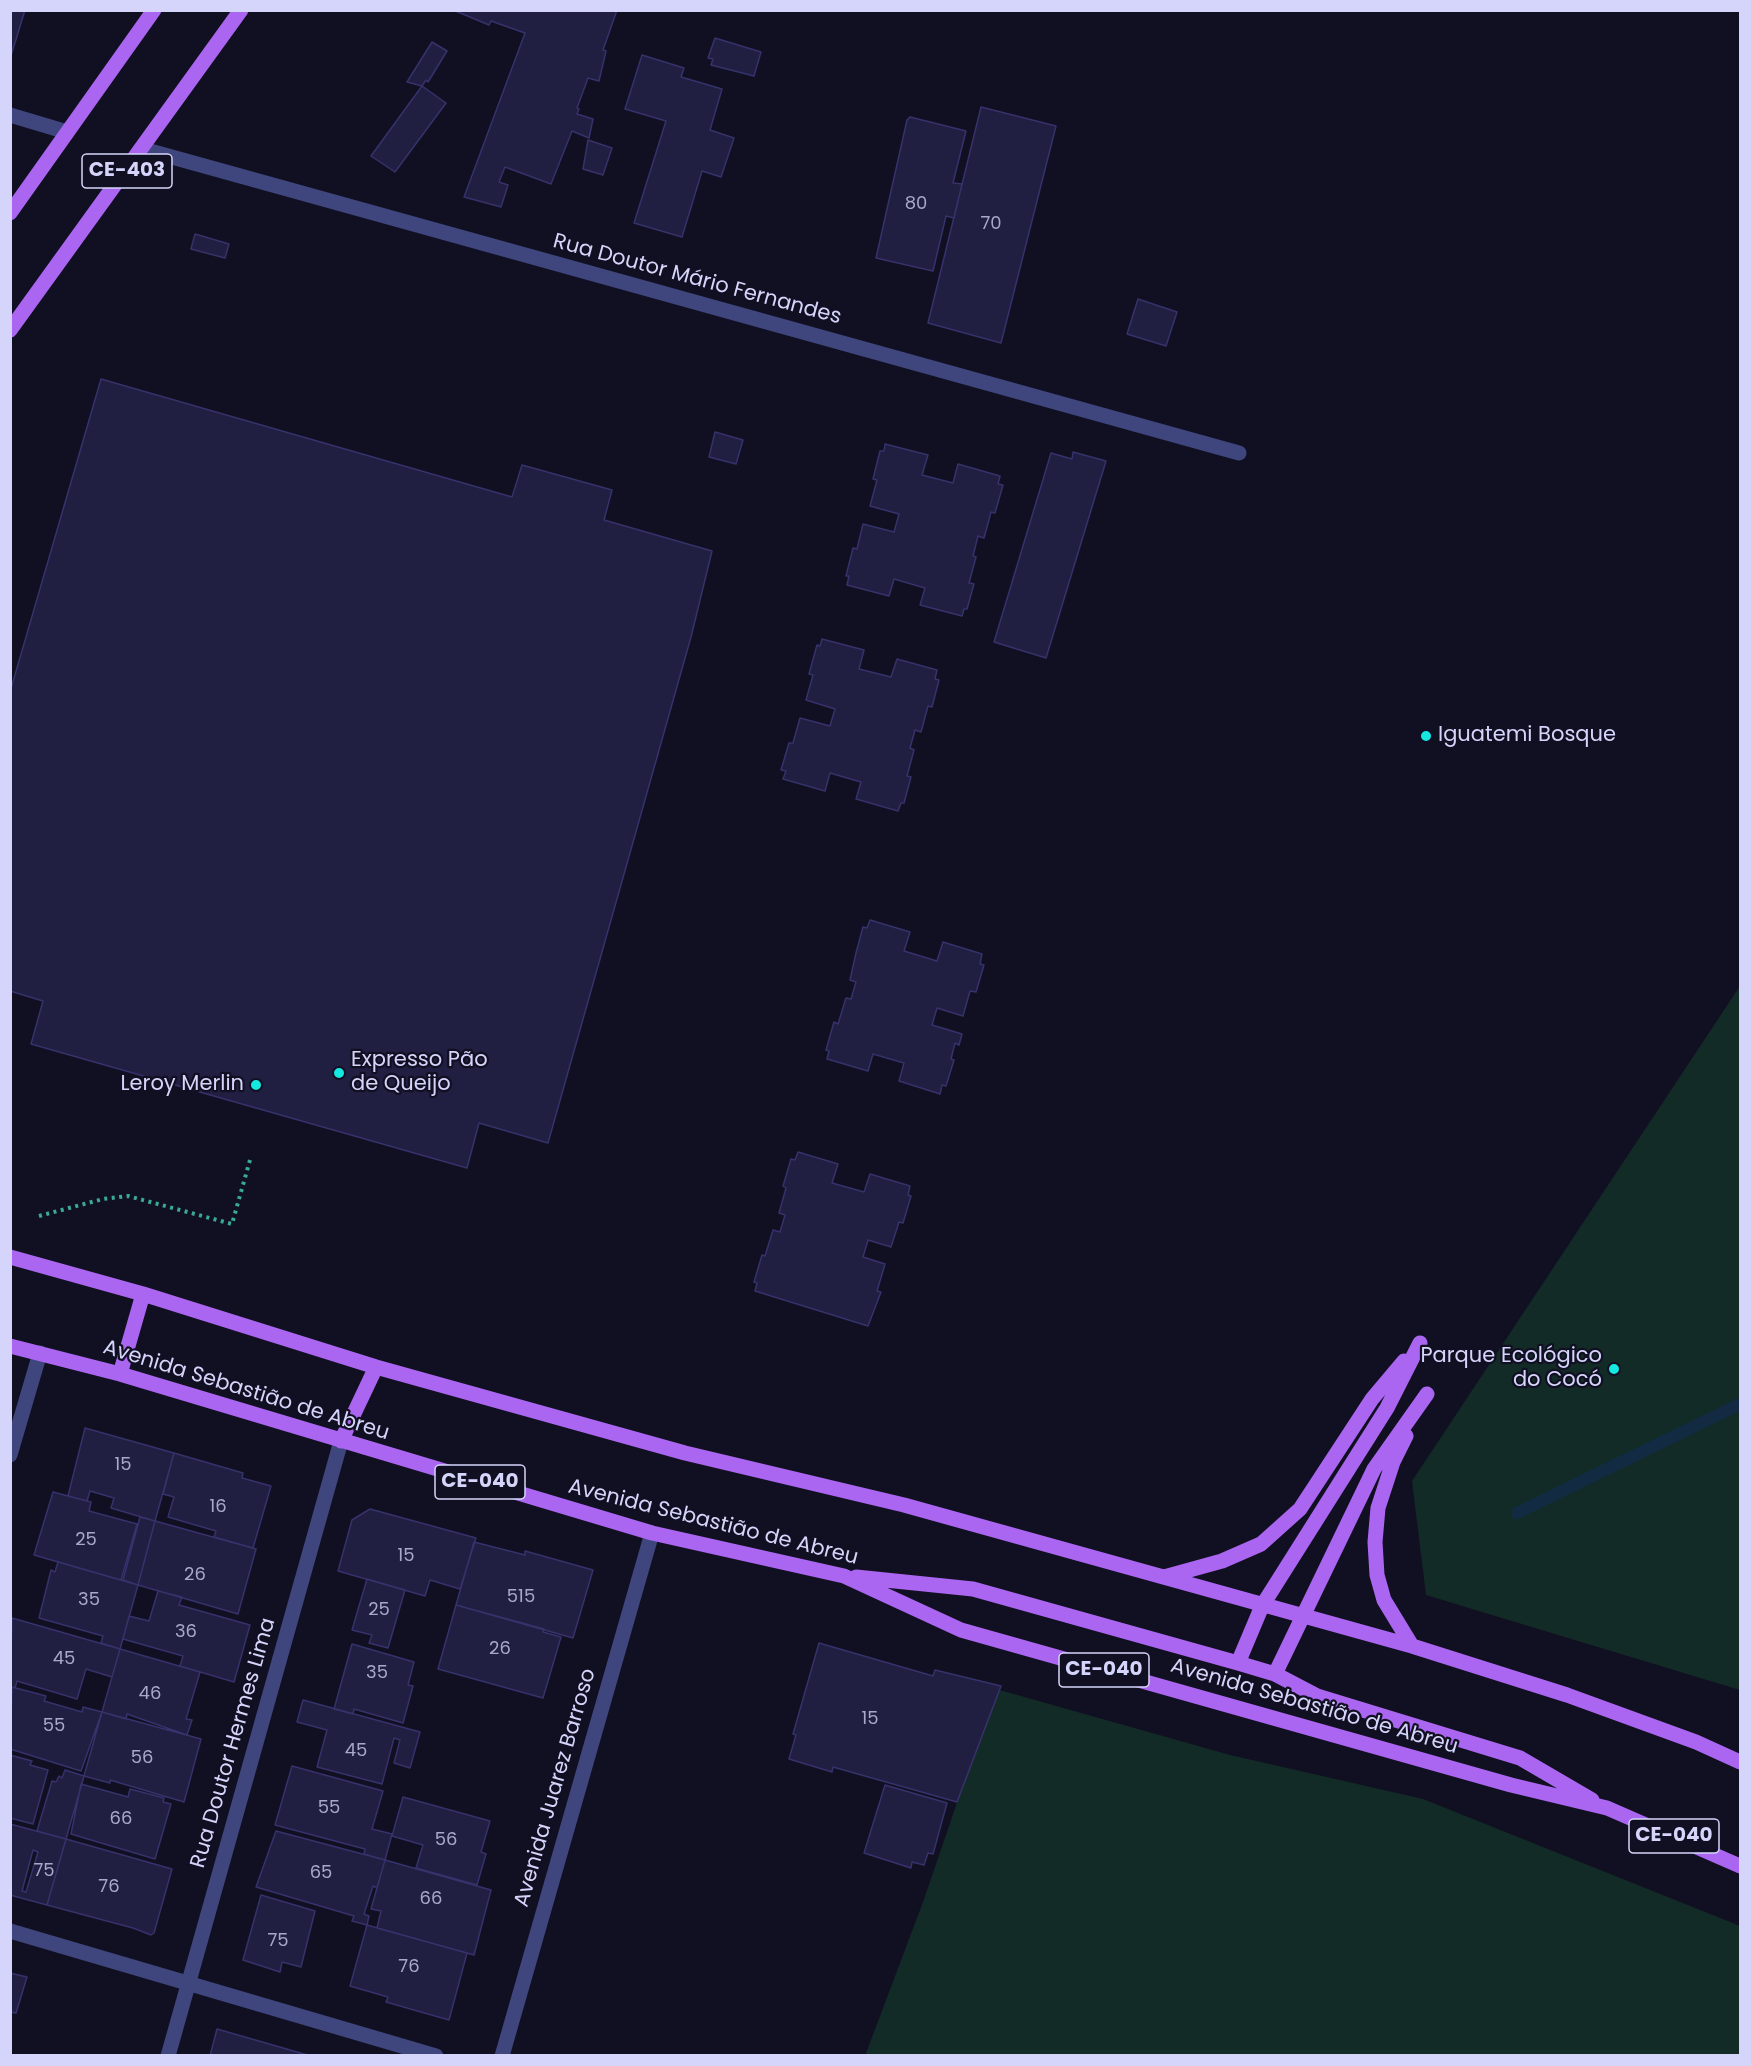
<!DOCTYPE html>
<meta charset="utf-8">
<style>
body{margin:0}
#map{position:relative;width:1751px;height:2066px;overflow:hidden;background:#111022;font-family:Poppins,sans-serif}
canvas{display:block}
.frame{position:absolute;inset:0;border:12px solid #d5d5fb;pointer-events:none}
</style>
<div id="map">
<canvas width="1751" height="2066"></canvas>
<div class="frame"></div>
</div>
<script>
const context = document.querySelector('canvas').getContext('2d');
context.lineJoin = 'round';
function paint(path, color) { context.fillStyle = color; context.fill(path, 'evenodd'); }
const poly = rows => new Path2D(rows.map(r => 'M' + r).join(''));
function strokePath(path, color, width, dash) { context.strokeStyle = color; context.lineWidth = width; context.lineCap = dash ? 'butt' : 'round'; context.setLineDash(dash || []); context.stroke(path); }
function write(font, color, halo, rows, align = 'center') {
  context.font = font + ' Poppins,sans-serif'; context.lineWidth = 4.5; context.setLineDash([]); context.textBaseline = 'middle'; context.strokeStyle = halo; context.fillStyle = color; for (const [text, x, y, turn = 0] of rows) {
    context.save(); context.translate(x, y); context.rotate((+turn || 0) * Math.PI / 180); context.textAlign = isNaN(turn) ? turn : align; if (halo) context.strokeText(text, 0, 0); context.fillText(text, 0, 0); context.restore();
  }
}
paint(poly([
 [1740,986,1740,1690,1426,1595,1412,1481],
 [996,1689,1230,1755,1423,1799,1740,1926,1740,2055,865,2056,923,1902]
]), '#132b27');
strokePath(poly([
 [1517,1513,1740,1404]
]), '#122b43', 12);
const building = poly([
 [10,10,25,10,10,59,10,10],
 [453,10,617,10,603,50,606,51,599,81,588,78,577,108,579,109,577,114,593,119,589,138,572,131,551,184,505,167,499,182,508,185,501,207,464,197,525,33,491,21,489,25,453,10],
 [715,38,761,52,754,76,711,65,713,59,708,58,715,38],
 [432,42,447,51,428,82,426,80,422,86,407,82,432,42],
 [642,55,684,68,681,77,722,89,710,130,734,138,721,177,702,171,682,237,634,223,666,121,625,109,642,55],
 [422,86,446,103,395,172,371,156,422,86],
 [981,107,1056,126,1001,343,928,323,981,107],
 [910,117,966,131,953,183,962,184,954,218,946,216,933,271,876,258,907,120,910,117],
 [588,140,612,148,603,175,583,169,588,140],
 [195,234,229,244,225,258,191,249,195,234],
 [1138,299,1177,312,1166,346,1127,334,1138,299],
 [101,379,512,497,522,465,612,490,604,520,712,551,691,637,548,1143,479,1123,467,1168,31,1044,43,1001,10,991,10,692,101,379],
 [715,432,743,440,736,464,709,457,715,432],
 [885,444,928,455,922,475,953,483,958,464,1000,476,998,484,1003,485,995,513,991,512,984,538,978,536,973,556,976,557,969,583,974,584,967,609,964,609,962,616,920,605,925,588,894,579,889,596,847,585,849,576,846,576,853,548,857,549,863,524,894,532,899,514,870,506,877,480,873,479,880,451,884,451,885,444],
 [1073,452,1106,461,1046,658,994,642,1051,453,1072,459,1073,452],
 [822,639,864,650,859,669,891,677,897,659,937,670,935,679,939,680,932,707,928,706,921,732,915,730,910,748,914,750,907,776,911,777,904,803,901,803,898,811,856,799,861,782,830,773,825,791,783,779,786,771,781,770,789,743,793,743,800,718,830,726,835,709,806,700,813,675,809,674,817,645,820,646,822,639],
 [870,920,910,932,904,951,937,961,943,942,982,954,980,964,984,965,976,992,970,991,963,1016,937,1008,932,1025,962,1034,959,1045,955,1043,951,1059,954,1060,946,1086,942,1085,940,1094,899,1081,904,1063,873,1054,868,1071,827,1059,829,1051,826,1050,834,1022,838,1024,846,998,851,999,856,982,850,980,856,953,863,927,867,928,870,920],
 [798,1152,838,1164,832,1183,864,1192,870,1174,910,1186,908,1195,911,1196,903,1223,899,1222,891,1247,868,1240,863,1257,885,1264,877,1291,881,1292,868,1326,755,1291,757,1283,754,1282,762,1255,765,1256,773,1230,780,1232,785,1215,779,1213,786,1188,783,1186,791,1159,795,1160,798,1152],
 [85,1428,174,1453,155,1521,111,1508,114,1498,90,1491,87,1501,68,1496,85,1428],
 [174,1453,243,1473,242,1478,271,1486,253,1548,214,1537,216,1531,168,1517,174,1497,163,1494,174,1453],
 [53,1492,91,1502,89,1511,137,1524,121,1580,34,1555,53,1492],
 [370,1509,476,1538,460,1589,430,1580,425,1596,338,1571,352,1520,370,1509],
 [140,1517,155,1521,138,1585,123,1580,140,1517],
 [155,1521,256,1549,238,1614,138,1585,155,1521],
 [474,1542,525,1555,525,1551,593,1570,573,1638,456,1605,474,1542],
 [58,1562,138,1585,120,1649,101,1643,103,1636,39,1618,51,1570,55,1572,58,1562],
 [367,1579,405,1590,388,1648,369,1643,372,1635,352,1630,367,1579],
 [158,1591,182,1597,179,1605,250,1625,234,1682,180,1666,183,1656,123,1639,129,1616,149,1621,158,1591],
 [456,1605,544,1629,543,1632,561,1637,543,1698,438,1669,456,1605],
 [12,1618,120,1649,112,1677,86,1669,77,1699,17,1681,15,1688,10,1686,12,1618],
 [819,1643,933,1676,935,1670,1001,1686,957,1802,833,1767,832,1772,789,1759,796,1735,793,1734,819,1643],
 [352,1644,414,1662,408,1685,413,1686,403,1723,354,1709,353,1714,334,1709,352,1644],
 [120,1649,200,1672,186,1719,192,1720,187,1735,127,1714,126,1719,102,1712,120,1649],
 [12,1687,46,1696,44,1701,82,1712,83,1707,102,1712,81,1771,10,1749,12,1687],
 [303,1700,420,1732,410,1768,394,1763,400,1740,394,1738,382,1784,317,1767,327,1730,297,1722,303,1700],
 [102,1712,201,1739,184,1802,110,1780,110,1783,84,1776,102,1712],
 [10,1755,32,1761,30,1765,48,1770,33,1824,10,1818,10,1755],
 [292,1766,383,1791,372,1829,392,1834,385,1860,364,1854,365,1849,275,1825,292,1766],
 [65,1770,84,1776,66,1839,37,1831,52,1781,56,1782,59,1776,62,1778,65,1770],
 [81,1784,128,1797,130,1789,164,1798,163,1802,171,1804,155,1859,71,1834,81,1784],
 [885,1785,947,1803,933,1854,928,1853,924,1865,912,1862,911,1868,864,1853,885,1785],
 [403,1797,490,1821,481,1852,486,1854,477,1885,416,1868,423,1845,392,1836,403,1797],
 [10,1824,66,1839,47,1905,10,1895,10,1824],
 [33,1850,38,1852,26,1892,22,1891,33,1850],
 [276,1831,385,1860,377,1888,373,1886,364,1914,369,1916,367,1925,352,1921,354,1916,256,1887,276,1831],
 [66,1839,172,1869,154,1933,151,1935,133,1928,47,1905,66,1839],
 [385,1860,491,1890,474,1955,377,1928,381,1911,371,1909,385,1860],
 [261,1895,315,1911,301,1967,282,1962,280,1972,243,1960,261,1895],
 [367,1925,467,1953,449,2020,386,2002,388,1997,350,1986,367,1925],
 [10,1973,27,1977,16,2013,10,2012,10,1973],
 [217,2029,311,2056,210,2056,217,2029]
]);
paint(building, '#201e41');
strokePath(building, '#36326b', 1.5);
strokePath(poly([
 [39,1216,103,1199,128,1196,232,1224,250,1160]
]), '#3aaa95', 4, [3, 4.5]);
strokePath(poly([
 [10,115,67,132],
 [143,149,1239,453],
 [10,1455,40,1353],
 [10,1931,436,2056],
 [168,2056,341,1441],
 [502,2056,652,1533]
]), '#3f457d', 15);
strokePath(poly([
 [10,213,154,10],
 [10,330,241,10],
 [10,1257,143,1294,376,1367,685,1453,904,1505,1412,1646,1567,1695,1696,1742,1740,1762],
 [10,1346,120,1374,652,1533,844,1576,961,1630,1511,1785,1607,1808,1740,1866],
 [120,1374,143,1294],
 [1406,1436,1393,1462,1378,1508,1375,1542,1377,1575,1384,1600,1412,1646],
 [341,1441,376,1367],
 [856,1577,973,1589,1238,1663,1275,1674,1317,1696,1520,1758,1592,1800],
 [1164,1577,1222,1561,1261,1544,1300,1509,1372,1399,1404,1361],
 [1238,1663,1262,1606,1387,1408,1420,1343],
 [1275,1674,1374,1469,1427,1394]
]), '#ab66f1', 15);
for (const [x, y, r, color] of [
 [1426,736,6,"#15e7e1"],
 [339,1073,6,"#15e7e1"],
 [256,1085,6,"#15e7e1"],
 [1614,1369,6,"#15e7e1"]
]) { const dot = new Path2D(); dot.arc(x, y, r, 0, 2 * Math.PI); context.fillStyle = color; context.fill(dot); strokePath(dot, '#111022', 2); }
write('18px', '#a8a7cc', null, [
 ["80",916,204],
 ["70",991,224],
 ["15",123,1465],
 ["16",218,1507],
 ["25",86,1540],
 ["15",406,1556],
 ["26",195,1575],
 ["515",521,1597],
 ["35",89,1600],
 ["25",379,1610],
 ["36",186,1632],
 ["26",500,1649],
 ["45",64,1659],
 ["35",377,1673],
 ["46",150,1694],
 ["15",870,1719],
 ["55",54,1726],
 ["45",356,1751],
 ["56",142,1758],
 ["55",329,1808],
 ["66",121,1819],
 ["56",446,1840],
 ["75",44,1871],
 ["65",321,1873],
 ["76",109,1887],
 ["66",431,1899],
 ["75",278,1941],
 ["76",409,1967]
]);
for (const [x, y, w] of [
 [127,171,90],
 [480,1482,90],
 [1104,1670,90],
 [1674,1836,90]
]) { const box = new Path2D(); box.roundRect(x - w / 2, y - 17, w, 34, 4.5); context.fillStyle = '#111022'; context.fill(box); strokePath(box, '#d5d5fb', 1.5); }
write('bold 20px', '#d5d5fb', null, [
 ["CE-403",127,171],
 ["CE-040",480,1482],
 ["CE-040",1104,1670],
 ["CE-040",1674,1836]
]);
write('21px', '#d5d5fb', '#111022', [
 ["Rua Doutor Mário Fernandes",697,280,15],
 ["Avenida Sebastião de Abreu",246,1391,17],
 ["Avenida Sebastião de Abreu",713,1523,14],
 ["Avenida Sebastião de Abreu",1314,1707,16],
 ["Rua Doutor Hermes Lima",234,1743,-74],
 ["Avenida Juarez Barroso",556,1788,-74]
]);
write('21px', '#d5d5fb', '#111022', [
 ["Iguatemi Bosque",1438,736],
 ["Expresso Pão",351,1061],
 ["de Queijo",351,1085],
 ["Leroy Merlin",244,1085,"right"],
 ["Parque Ecológico",1602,1357,"right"],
 ["do Cocó",1602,1381,"right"]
], 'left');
</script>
